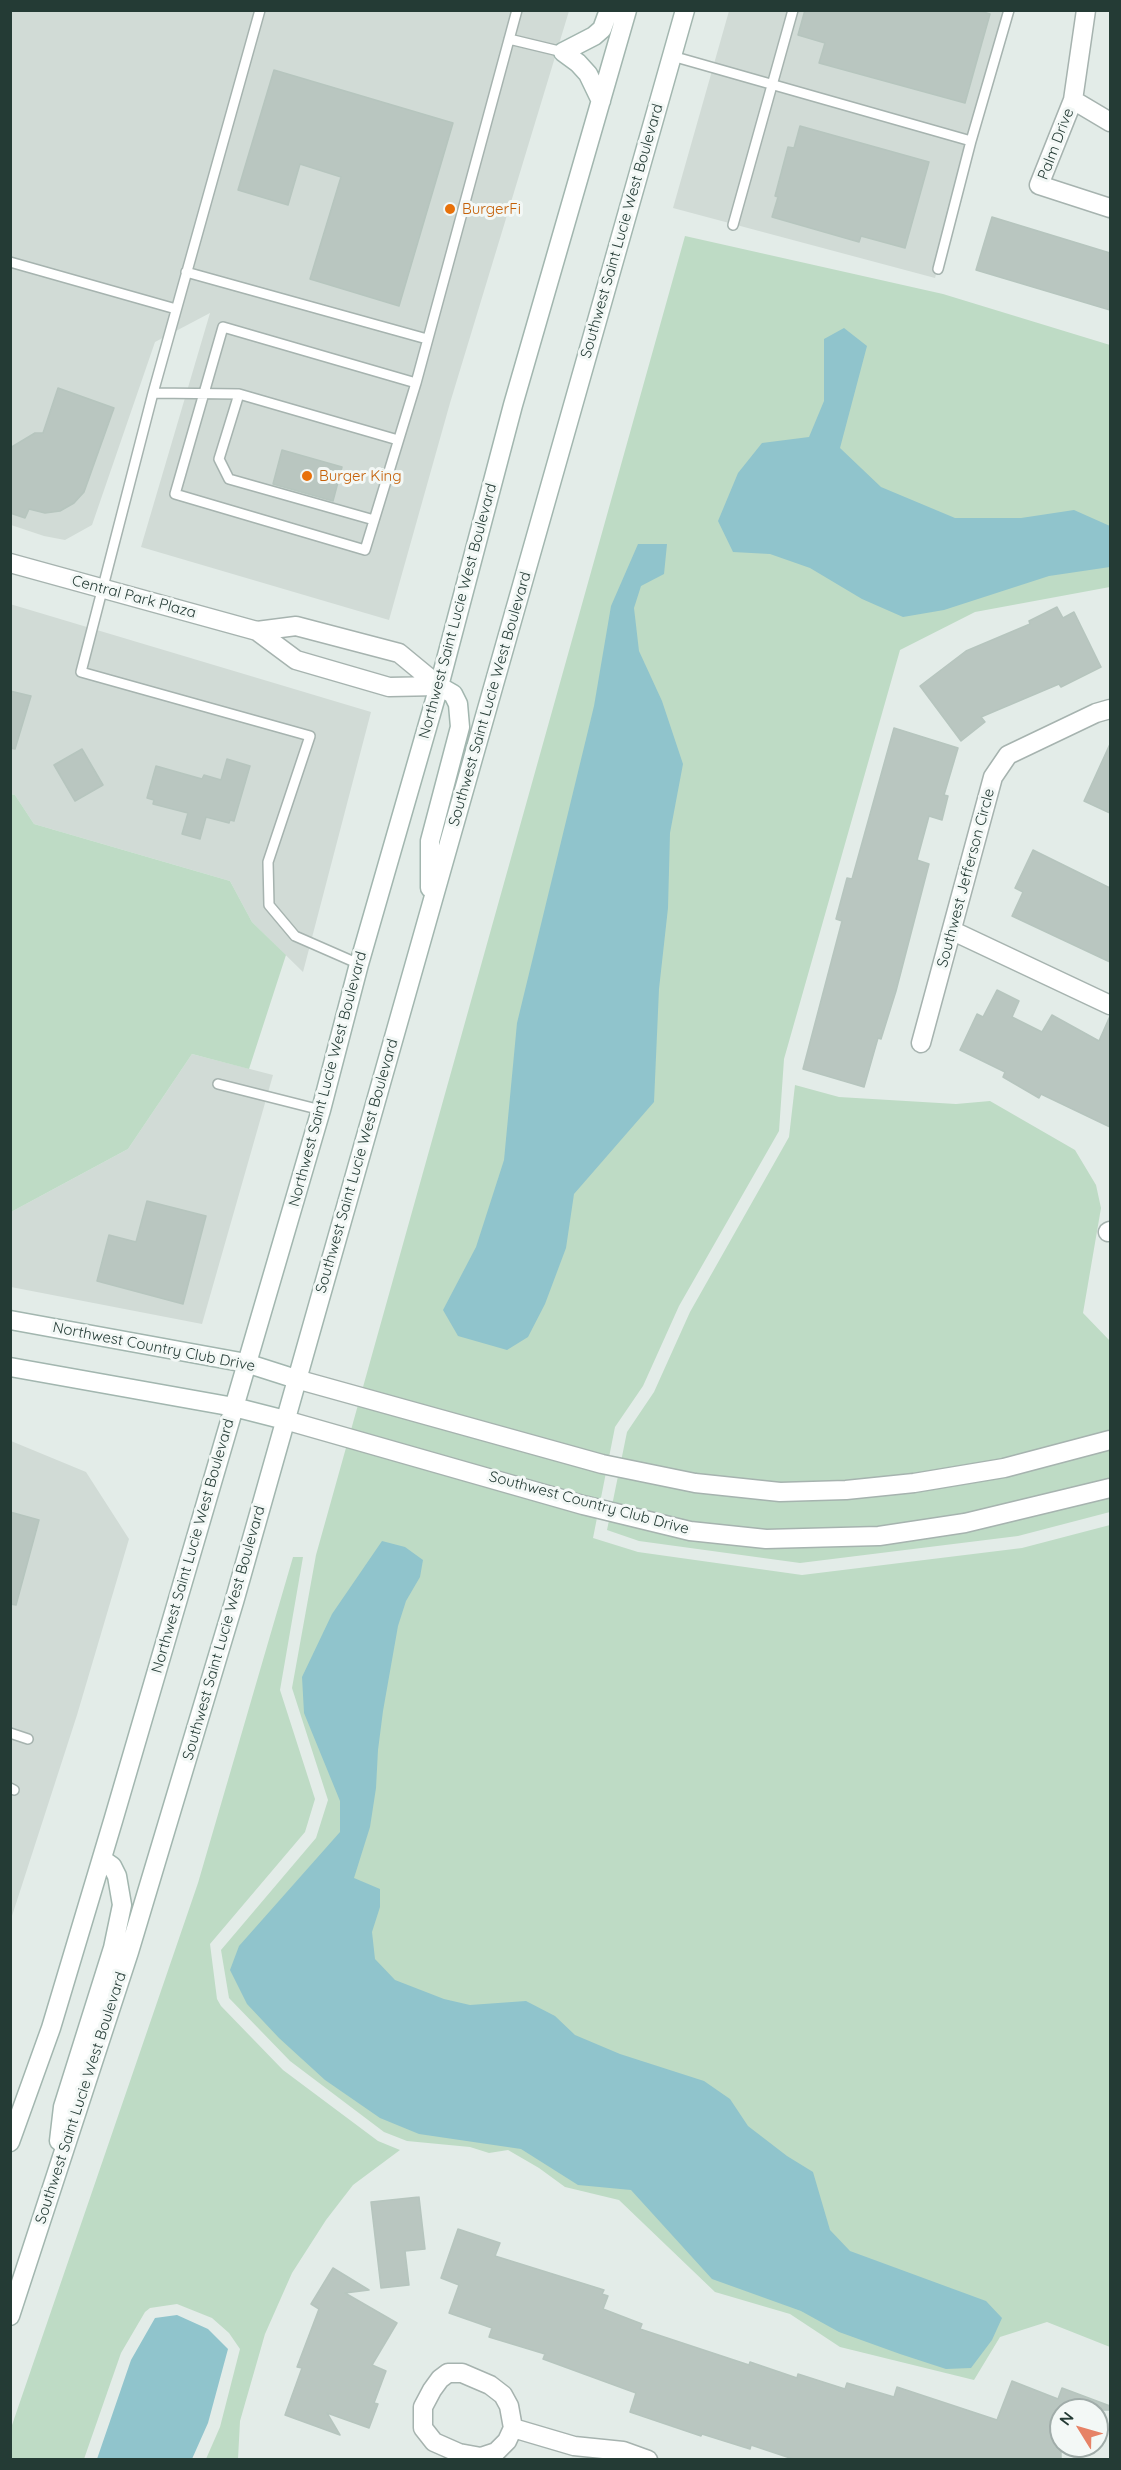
<!DOCTYPE html>
<style>
body{margin:0}
#map{position:relative;width:1121px;height:2470px;overflow:hidden;background:#e3ece8;font-family:Quicksand,sans-serif}
canvas{display:block}
.frame{position:absolute;inset:0;border:12px solid #243b35;pointer-events:none}
.north{position:absolute;left:1049px;top:2398px;width:60px;height:60px;box-sizing:border-box;background:#f3f8f6;border:2px solid #a0aca9;border-radius:50%;rotate:307deg;font-size:16px;font-weight:700;line-height:24px;text-align:center;color:#243b35}
.north::after{content:'';display:block;margin:auto;width:21px;height:27px;background:#e68266;clip-path:polygon(50% 0,100% 100%,50% 72%,0 100%)}
</style>
<div id="map">
<canvas width="1121" height="2470"></canvas>
<div class="frame"></div>
<div class="north">N</div>
</div>
<script>
const context = document.querySelector('canvas').getContext('2d');
context.lineJoin = 'round';
function paint(path, color) { context.fillStyle = color; context.fill(path, 'evenodd'); }
const poly = rows => new Path2D(rows.map(r => 'M' + r).join(''));
function strokePath(path, color, width, dash) { context.strokeStyle = color; context.lineWidth = width; context.lineCap = dash ? 'butt' : 'round'; context.setLineDash(dash || []); context.stroke(path); }
function write(font, color, halo, rows, align = 'center') {
  context.font = font + ' Quicksand,sans-serif'; context.lineWidth = 6; context.setLineDash([]); context.textBaseline = 'middle'; context.strokeStyle = halo; context.fillStyle = color; for (const [text, x, y, turn = 0] of rows) {
    context.save(); context.translate(x, y); context.rotate((+turn || 0) * Math.PI / 180); context.textAlign = isNaN(turn) ? turn : align; if (halo) context.strokeText(text, 0, 0); context.fillText(text, 0, 0); context.restore();
  }
}
paint(poly([
 [11,11,569,11,450,403,389,620,141,547,210,313,155,342,92,525,65,540,44,536,11,525],
 [729,11,1011,11,935,278,673,208],
 [10,604,371,712,303,972,252,922,230,881,34,824,15,795,11,794],
 [192,1054,273,1075,202,1324,11,1287,11,1212,128,1149],
 [11,1441,86,1472,129,1539,77,1715,11,1919]
]), '#d1dbd6');
paint(poly([
 [685,236,943,294,1110,345,1110,587,975,612,900,650,784,1059,779,1131,679,1306,643,1386,615,1427,593,1538,638,1552,802,1575,1022,1548,1110,1525,1110,2347,1047,2322,1000,2337,974,2380,840,2347,790,2314,715,2292,619,2200,565,2187,539,2168,508,2150,489,2153,470,2147,407,2141,384,2132,290,2061,229,1998,221,1950,316,1838,328,1800,292,1688,316,1555],
 [11,794,15,795,34,824,230,881,252,922,286,955,249,1069,192,1054,128,1149,11,1212],
 [795,1085,839,1097,956,1104,990,1101,1075,1150,1096,1185,1101,1208,1083,1313,1110,1341,1110,1512,1018,1536,800,1563,639,1541,607,1530,627,1432,654,1392,690,1312,789,1137],
 [293,1557,303,1557,280,1690,315,1799,305,1832,210,1944,217,1999,221,2006,283,2070,378,2141,400,2150,353,2185,326,2220,292,2273,265,2334,240,2421,238,2459,206,2459,220,2427,240,2349,229,2333,212,2318,177,2304,150,2308,145,2312,121,2353,84,2459,11,2459,11,2428,198,1883]
]), '#bedbc5');
paint(poly([
 [844,328,867,346,840,448,881,487,955,518,1021,518,1074,510,1110,526,1110,567,1049,576,944,610,903,617,862,599,810,568,770,554,733,552,718,521,738,473,762,443,809,437,824,401,824,339],
 [638,544,667,544,664,574,641,586,634,608,639,651,662,701,683,764,670,833,668,908,659,989,654,1102,574,1194,566,1248,545,1304,528,1337,507,1350,458,1336,443,1310,476,1247,504,1160,517,1023,594,706,611,606],
 [382,1541,405,1547,423,1560,420,1577,406,1601,398,1626,383,1711,378,1750,376,1788,370,1827,354,1878,380,1889,380,1907,372,1932,375,1959,395,1980,444,1999,470,2005,526,2001,555,2016,575,2035,620,2054,704,2081,730,2099,748,2126,787,2156,813,2172,830,2230,850,2251,986,2301,1002,2318,992,2340,971,2368,946,2369,900,2354,839,2332,801,2311,712,2279,631,2190,578,2185,521,2149,419,2134,380,2118,325,2080,279,2038,247,2004,230,1970,239,1946,340,1832,340,1801,304,1713,302,1677,332,1614],
 [177,2315,208,2329,228,2349,208,2423,192,2459,97,2459,131,2360,155,2318]
]), '#90c4cc');
const building = poly([
 [805,10,977,10,990,14,965,103,819,63,825,43,798,35,805,10],
 [274,70,453,123,399,306,310,279,341,177,300,164,288,205,238,190,274,70],
 [800,126,929,162,905,248,861,236,859,242,772,217,778,197,775,196,788,147,794,148,800,126],
 [992,217,1110,253,1110,310,976,270,992,217],
 [58,388,114,408,84,492,74,503,60,511,45,513,29,509,25,518,10,513,10,448,35,433,43,433,58,388],
 [282,450,342,467,333,501,273,484,282,450],
 [1057,607,1063,618,1074,612,1101,667,1061,687,1059,684,981,717,985,722,961,741,920,686,966,651,1030,624,1029,621,1057,607],
 [10,691,31,696,15,749,10,748,10,691],
 [894,728,958,748,944,795,948,796,942,820,929,816,917,860,929,864,896,991,881,1039,878,1038,864,1087,803,1069,842,921,836,919,847,878,852,879,894,728],
 [1110,744,1110,813,1084,801,1110,744],
 [82,749,103,785,75,801,54,765,82,749],
 [227,759,250,766,234,821,230,820,229,823,206,817,200,839,182,834,188,813,153,804,154,800,147,798,156,766,202,779,204,775,221,780,227,759],
 [1033,850,1110,888,1110,962,1012,916,1023,892,1015,888,1033,850],
 [997,990,1019,1001,1012,1017,1042,1032,1052,1015,1099,1041,1110,1016,1110,1127,1041,1094,1039,1098,1003,1077,1005,1072,960,1050,977,1014,983,1017,997,990],
 [147,1201,206,1216,183,1304,97,1281,109,1235,136,1242,147,1201],
 [10,1512,39,1520,16,1605,10,1604,10,1512],
 [419,2197,425,2249,405,2251,409,2285,381,2288,371,2202,419,2197],
 [458,2229,500,2243,495,2256,604,2290,602,2294,608,2296,603,2309,642,2324,640,2329,749,2365,750,2362,797,2378,798,2374,845,2389,847,2383,894,2397,897,2387,997,2420,1012,2381,1058,2399,1062,2388,1110,2406,1110,2410,1061,2410,1061,2460,796,2460,751,2445,750,2449,702,2434,701,2436,630,2412,636,2393,543,2359,545,2354,489,2337,492,2328,449,2313,459,2285,441,2278,458,2229],
 [333,2268,369,2290,345,2293,397,2323,372,2365,386,2371,374,2403,378,2404,369,2428,327,2413,340,2435,285,2415,302,2368,297,2367,319,2309,311,2304,333,2268]
]);
paint(building, '#b9c6c0');
strokePath(building, '#b6c5be', 1.5);
const lane = poly([
 [260,10,153,393,81,672,310,736,268,862,269,905,295,936,359,964],
 [509,39,563,52],
 [672,56,971,141,938,269],
 [971,141,1009,10],
 [733,225,793,10],
 [10,262,176,309],
 [186,272,427,339],
 [223,327,416,383,365,550,175,494,223,327],
 [416,383,517,10],
 [153,393,239,394,398,440],
 [239,394,219,459,229,479,374,520],
 [218,1084,321,1110],
 [10,1733,28,1739],
 [10,1788,14,1790]
]);
const street = poly([
 [1086,10,1073,100,1110,122],
 [1073,100,1039,185,1110,208],
 [10,563,257,631,296,660,389,687,439,686],
 [257,631,296,626,399,653,439,686],
 [953,931,1110,1005],
 [921,1043,993,777,1008,755,1096,713,1110,709],
 [1108,1232,1110,1231],
 [296,1379,602,1464,695,1483,780,1492,846,1490,914,1483,1004,1468,1110,1440],
 [285,1420,583,1505,690,1531,766,1539,879,1536,965,1523,1110,1488],
 [448,2373,462,2373,490,2385,503,2395,509,2406,513,2428,507,2441,496,2452,481,2457,459,2453,434,2442,423,2428,423,2407,432,2390,440,2379,448,2373],
 [513,2428,574,2446,623,2451,648,2460]
]);
const secondary = poly([
 [601,101,588,74,578,63,563,52,594,36,602,29,609,10],
 [430,888,430,841,460,727,458,704,453,694,439,686],
 [10,1320,246,1363,296,1379],
 [10,1367,234,1407,285,1420],
 [59,2141,63,2107,113,1948,122,1905,117,1876,112,1866,102,1859],
 [10,2142,51,2028,113,1821,321,1110,359,964,439,686,513,405,627,10],
 [10,2316,129,1952,234,1602,685,10]
]);
strokePath(lane, '#a6b3af', 12);
strokePath(street, '#a6b3af', 21);
strokePath(secondary, '#a2b6af', 21);
strokePath(lane, '#fff', 9);
strokePath(street, '#fff', 18);
strokePath(secondary, '#fff', 18);
for (const [x, y, r, color] of [
 [450,209,6,"#e8710a"],
 [307,476,6,"#e8710a"]
]) { const dot = new Path2D(); dot.arc(x, y, r, 0, 2 * Math.PI); context.fillStyle = color; context.fill(dot); strokePath(dot, '#f3f8f6', 2); }
write('15px', '#243b35', '#f3f8f6', [
 ["Palm Drive",1056,144,-69],
 ["Southwest Saint Lucie West Boulevard",622,231,-74],
 ["Central Park Plaza",134,597,15],
 ["Northwest Saint Lucie West Boulevard",458,611,-75],
 ["Southwest Saint Lucie West Boulevard",490,699,-74],
 ["Southwest Jefferson Circle",966,878,-75],
 ["Northwest Saint Lucie West Boulevard",328,1079,-75],
 ["Southwest Saint Lucie West Boulevard",357,1166,-74],
 ["Northwest Country Club Drive",154,1347,11],
 ["Southwest Country Club Drive",589,1503,15],
 ["Northwest Saint Lucie West Boulevard",193,1546,-74],
 ["Southwest Saint Lucie West Boulevard",224,1633,-74],
 ["Southwest Saint Lucie West Boulevard",81,2098,-72]
]);
write('15px', '#c56008', '#f3f8f6', [
 ["BurgerFi",462,209],
 ["Burger King",319,476]
], 'left');
</script>
